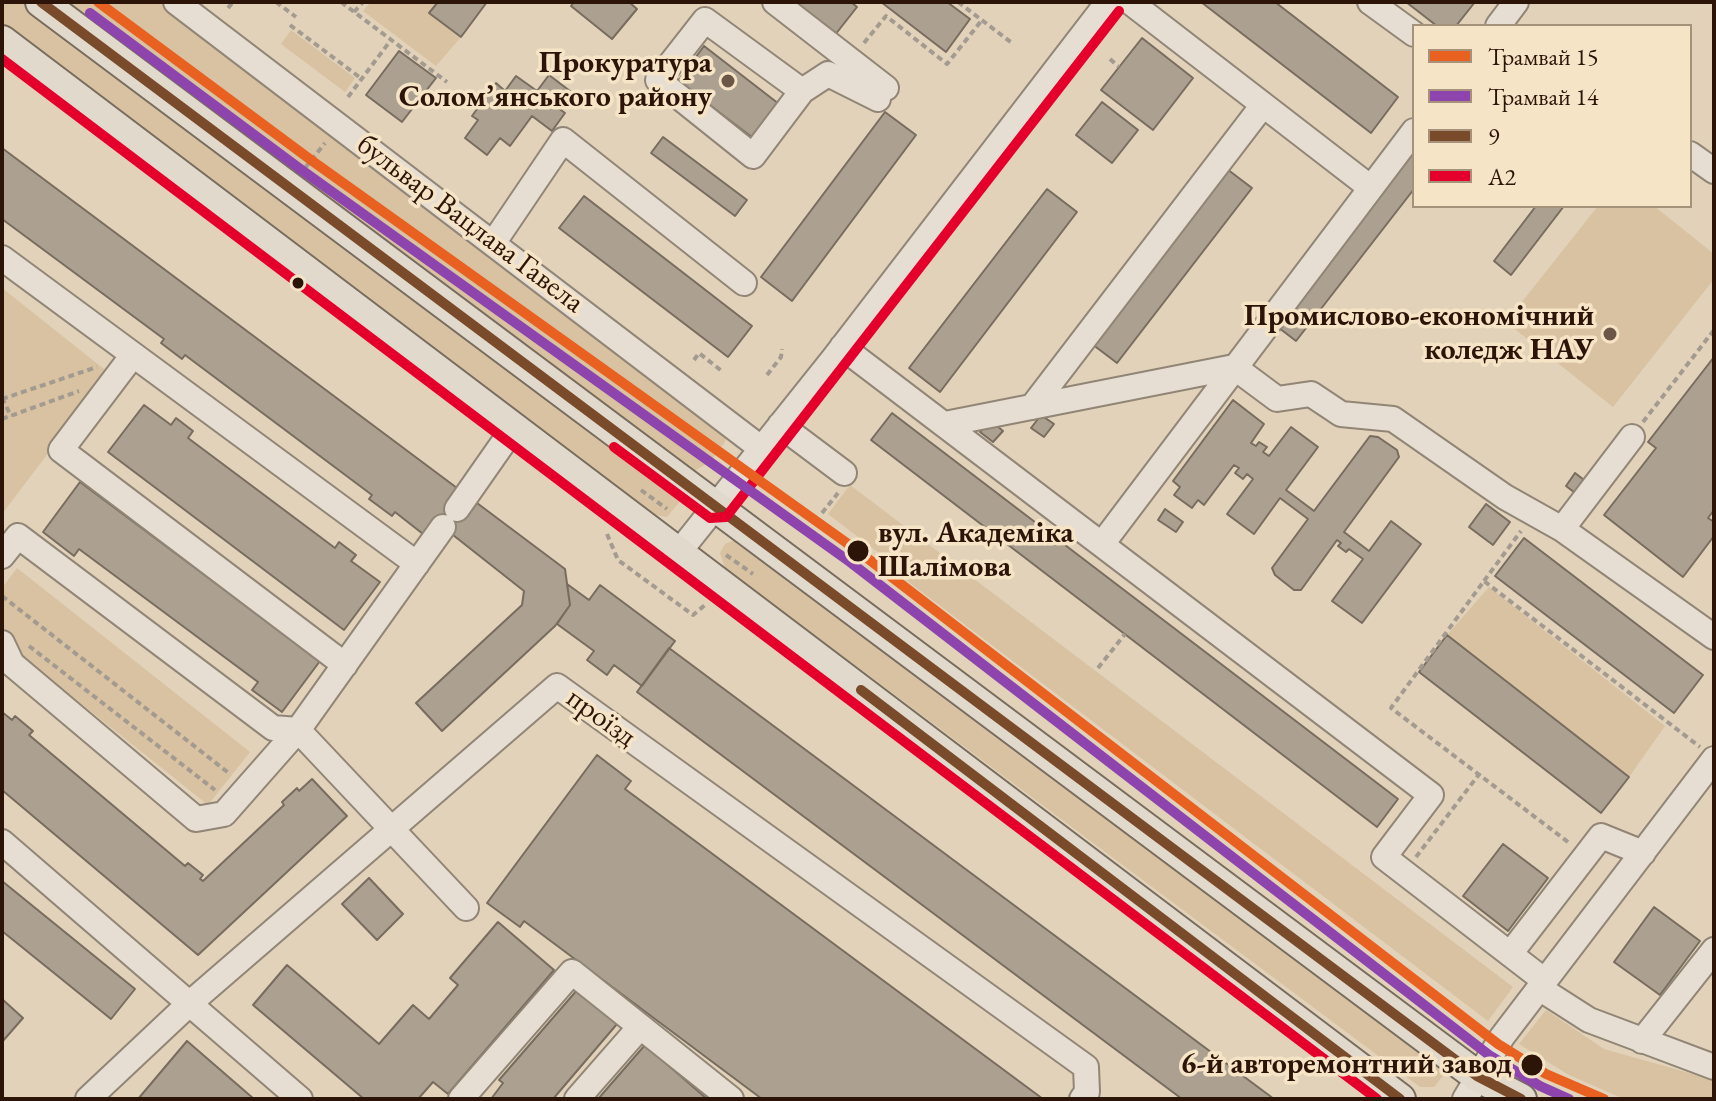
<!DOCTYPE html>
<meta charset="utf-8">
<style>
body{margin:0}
#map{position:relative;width:1716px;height:1101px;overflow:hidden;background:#e1d2b9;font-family:"EB Garamond",serif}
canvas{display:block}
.frame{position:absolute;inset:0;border:4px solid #2d1408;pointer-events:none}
.legend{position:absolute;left:1412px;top:24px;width:280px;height:184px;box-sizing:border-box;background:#f6e4c7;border:2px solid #a6917b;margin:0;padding:10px 14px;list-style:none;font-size:24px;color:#2d1408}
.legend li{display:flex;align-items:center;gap:16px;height:40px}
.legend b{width:40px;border:2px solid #a6917b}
</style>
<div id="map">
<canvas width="1716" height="1101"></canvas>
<div class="frame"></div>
<ul class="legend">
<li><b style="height:10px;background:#e86121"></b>Трамвай 15</li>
<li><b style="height:10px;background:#8e44ad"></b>Трамвай 14</li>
<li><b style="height:10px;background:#7a4b2a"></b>9</li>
<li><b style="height:10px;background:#e4002b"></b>А2</li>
</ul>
</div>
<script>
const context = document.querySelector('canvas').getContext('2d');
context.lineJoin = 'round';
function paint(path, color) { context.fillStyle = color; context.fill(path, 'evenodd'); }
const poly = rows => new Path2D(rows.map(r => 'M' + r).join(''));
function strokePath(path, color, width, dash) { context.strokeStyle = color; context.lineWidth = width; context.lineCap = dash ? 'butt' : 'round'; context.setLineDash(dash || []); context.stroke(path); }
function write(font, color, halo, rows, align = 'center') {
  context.font = font + ' "EB Garamond",serif'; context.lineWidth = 7; context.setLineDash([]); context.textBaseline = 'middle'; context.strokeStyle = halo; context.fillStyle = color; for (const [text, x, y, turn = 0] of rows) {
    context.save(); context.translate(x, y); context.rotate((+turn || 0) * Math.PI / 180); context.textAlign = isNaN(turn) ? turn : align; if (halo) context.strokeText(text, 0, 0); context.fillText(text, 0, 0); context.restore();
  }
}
paint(poly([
 [2,2,26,2,676,490,681,500,667,517,656,515,2,30],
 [65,2,163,2,727,429,725,442,710,462,692,472],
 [371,2,438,2,430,12,461,37,436,66,363,11],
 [291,30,355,78,345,92,281,44],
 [1598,206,1654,206,1714,254,1714,279,1613,407,1506,322],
 [2,288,109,373,2,514],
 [850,485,1513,987,1488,1021,906,580,909,576,828,514],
 [735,540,741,541,1448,1070,1434,1087,1420,1087,725,568,720,553,725,544],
 [17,568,250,752,208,805,14,650,2,628,2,588],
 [1489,587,1665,726,1629,777,1447,635],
 [1546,1010,1604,1049,1714,1080,1714,1099,1624,1099,1569,1075,1519,1044]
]), '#d8c2a1');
const building = poly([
 [438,2,487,2,461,37,429,13,438,2],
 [574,2,629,2,637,9,612,39,571,6,574,2],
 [787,2,851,2,857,7,831,40,787,2],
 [881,2,947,2,970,19,946,52,881,2],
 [1201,2,1275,2,1398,97,1371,133,1201,2],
 [1406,2,1475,2,1456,26,1437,26,1406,2],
 [1142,38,1193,78,1153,130,1101,90,1142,38],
 [704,46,779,104,753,138,678,81,704,46],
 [399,51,436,78,402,122,366,95,399,51],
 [549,75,570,91,558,108,565,113,552,131,532,116,510,146,500,138,487,155,465,138,478,120,472,116,496,83,505,91,516,76,537,91,549,75],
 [1102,102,1138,130,1112,163,1076,135,1102,102],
 [885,112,916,135,792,301,761,277,885,112],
 [663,137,747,200,735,216,651,153,663,137],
 [1404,147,1414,155,1414,189,1296,341,1270,321,1404,147],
 [2,148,457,488,447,501,457,509,467,516,477,503,565,569,570,605,555,626,442,731,416,703,522,605,524,591,434,520,423,534,395,512,392,516,369,499,372,495,185,355,182,359,161,343,164,339,2,219,2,148],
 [1223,166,1252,188,1117,363,1088,341,1223,166],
 [1047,189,1077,212,940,392,909,368,1047,189],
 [584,196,752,326,728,357,559,228,584,196],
 [1536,206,1564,206,1511,275,1494,261,1536,206],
 [1714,357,1714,510,1708,518,1714,522,1714,536,1683,577,1604,515,1656,448,1648,442,1714,357],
 [1233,400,1264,424,1251,443,1256,446,1259,442,1267,447,1263,452,1269,456,1291,427,1318,447,1286,490,1314,511,1370,436,1378,437,1397,450,1399,457,1344,532,1369,551,1391,521,1421,544,1362,623,1332,601,1363,559,1349,549,1346,552,1338,546,1341,543,1337,540,1301,590,1294,590,1275,575,1272,568,1308,519,1280,498,1254,534,1227,514,1253,479,1247,474,1243,479,1235,473,1239,468,1234,465,1204,505,1198,500,1192,508,1174,495,1180,487,1173,481,1233,400],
 [144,405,171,425,176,418,193,431,188,438,335,548,339,542,356,555,351,561,380,582,344,630,108,452,144,405],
 [892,413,1398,799,1377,827,871,440,892,413],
 [1041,415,1054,424,1044,437,1031,428,1041,415],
 [990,420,1003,431,993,442,980,432,990,420],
 [1575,473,1588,483,1579,496,1566,486,1575,473],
 [80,482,320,661,282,712,252,690,258,682,79,549,74,556,43,532,80,482],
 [1486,504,1510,522,1493,545,1469,527,1486,504],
 [1165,509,1183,522,1176,532,1158,520,1165,509],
 [1524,538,1703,675,1674,713,1495,576,1524,538],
 [567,584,589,600,600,585,675,641,642,686,614,665,607,675,587,660,594,651,557,624,570,605,567,584],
 [1447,635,1629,777,1601,813,1419,672,1447,635],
 [669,648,1274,1099,1182,1099,637,692,669,648],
 [2,712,12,720,15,716,33,731,29,735,185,866,188,863,203,875,200,879,203,881,284,805,282,802,297,788,299,791,312,779,347,816,198,955,2,790,2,712],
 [597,755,631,781,625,789,1043,1099,762,1099,524,921,520,927,487,903,597,755],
 [1503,844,1548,878,1508,931,1463,896,1503,844],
 [369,878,403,914,377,940,342,904,369,878],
 [2,881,135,989,111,1019,2,931,2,881],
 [1654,907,1700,941,1660,995,1614,962,1654,907],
 [498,922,554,970,448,1094,433,1082,418,1099,364,1099,253,1005,287,965,379,1044,413,1005,429,1019,458,985,450,978,498,922],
 [578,989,617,1024,553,1099,491,1099,503,1083,499,1080,578,989],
 [2,999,23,1018,2,1042,2,999],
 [187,1041,254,1099,138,1099,187,1041],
 [645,1045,707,1099,598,1099,645,1045]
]);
paint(building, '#aca090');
strokePath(building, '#776c5e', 2);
const minor = poly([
 [176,2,762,449],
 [775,2,886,88],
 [1130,2,1371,188],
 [1370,2,1414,34],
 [1498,26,1516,2],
 [802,91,705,20,658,80,753,156,802,91,828,74,878,99],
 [1690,154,1714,171],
 [494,242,563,140,744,283],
 [2,258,417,564],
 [842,347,1431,795,1384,857,1545,981],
 [133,355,61,450,345,665],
 [1032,407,1263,105],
 [945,424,1234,367,1277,399,1311,394,1341,414,1393,419,1505,497,1562,529,1714,637],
 [780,425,844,473],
 [457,509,515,426],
 [1562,529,1632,437],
 [1102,544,1414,131],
 [679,552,834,358,1108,2],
 [2,556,18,536,273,728,298,730,466,908],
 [2,643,12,664,196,819,224,814,298,730,443,527],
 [2,842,300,1099],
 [1510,954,1601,836,1643,853],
 [1539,988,1589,1020,1714,1067],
 [1642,1041,1714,950],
 [88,1099,189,1004,557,686,1086,1067,1087,1092,1082,1099],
 [461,1099,572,972,731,1099],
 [577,1099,640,1027],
 [1465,1099,1502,1037,1714,759]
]);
const major = poly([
 [41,2,1477,1076,1521,1099],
 [2,41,1400,1099]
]);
strokePath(minor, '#918576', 28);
strokePath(major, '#776c5e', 34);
strokePath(poly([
 [276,2,296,17],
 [341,2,447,82],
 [958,2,1012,43],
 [228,8,233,2],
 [354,12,363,2],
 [290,25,362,79],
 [864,43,886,16,947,64,982,20],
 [1110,59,1119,67],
 [348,97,391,40],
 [305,168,325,143],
 [694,360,699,353,723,372],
 [767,375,781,357,782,349],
 [2,398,11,416],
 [2,399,97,367],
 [2,419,79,391],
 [1643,422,1714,330],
 [641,490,667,509],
 [822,513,838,493],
 [607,534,618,560,693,615,705,605],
 [726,555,753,574],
 [1484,581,1521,531],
 [2,596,230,774],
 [29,646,215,790],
 [1098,668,1125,634],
 [1568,842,1391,708,1484,581,1700,747],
 [1416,857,1480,773]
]), '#a39b90', 4, [6, 4]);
strokePath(minor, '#e6ded2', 24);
strokePath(major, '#e1d9cb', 30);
strokePath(poly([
 [41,2,1477,1076,1521,1099],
 [861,690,1400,1099]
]), '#7a4b2a', 10);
strokePath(poly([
 [2,59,1377,1099],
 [614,447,710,518,726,517,1119,11]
]), '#e4002b', 10);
strokePath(poly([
 [98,2,311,160,858,551,1498,1044,1546,1074,1604,1099]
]), '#e86121', 10);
strokePath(poly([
 [90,13,303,171,850,562,1489,1055,1540,1086,1569,1099]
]), '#8e44ad', 10);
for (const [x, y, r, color] of [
 [728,81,8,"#6c5646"],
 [298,283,7,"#2d1408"],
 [1610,334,8,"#6c5646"],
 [858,551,12,"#2d1408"],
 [1532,1065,12,"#2d1408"]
]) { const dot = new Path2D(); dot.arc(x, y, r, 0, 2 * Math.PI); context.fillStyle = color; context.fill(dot); strokePath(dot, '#f6e4c7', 3); }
write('bold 30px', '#2d1408', '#f6e4c7', [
 ["Прокуратура",712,64],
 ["Солом’янського району",712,98],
 ["Промислово-економічний",1594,317],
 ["коледж НАУ",1594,351]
], 'right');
write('30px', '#2d1408', '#f6e4c7', [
 ["бульвар Вацлава Гавела",470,224,37],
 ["проїзд",601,718,36]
]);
write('bold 30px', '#2d1408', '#f6e4c7', [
 ["вул. Академіка",878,534],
 ["Шалімова",878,568],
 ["6-й авторемонтний завод",1512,1065,"right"]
], 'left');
</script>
